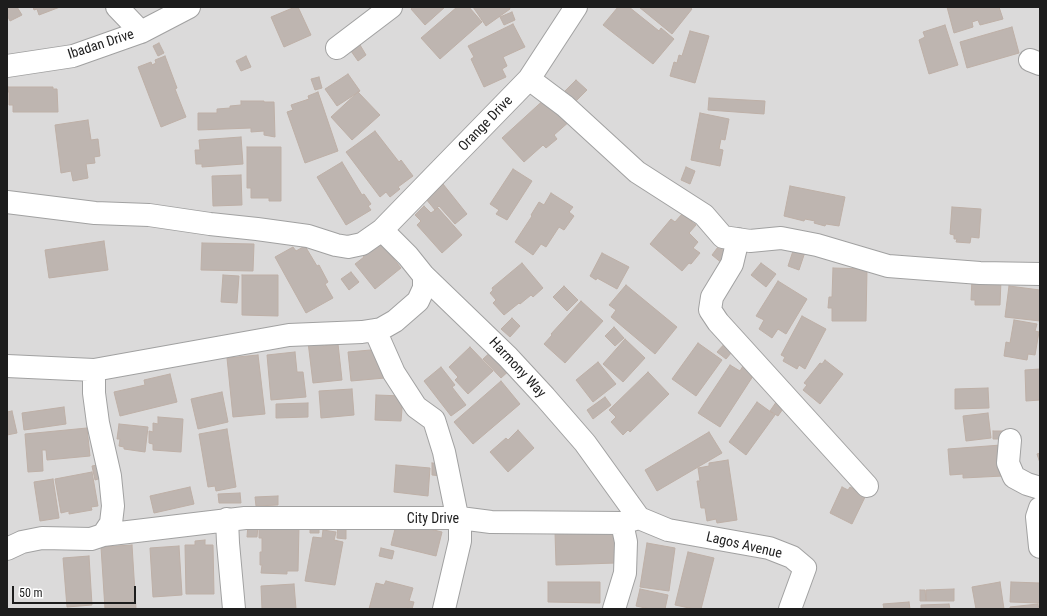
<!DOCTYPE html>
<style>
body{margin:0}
#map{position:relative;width:1047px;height:616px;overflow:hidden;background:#eeeae4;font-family:"Roboto Condensed",sans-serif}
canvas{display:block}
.frame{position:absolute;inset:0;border:8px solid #1d1d1d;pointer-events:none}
.scale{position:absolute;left:12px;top:586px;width:124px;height:18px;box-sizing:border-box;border:2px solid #1d1d1d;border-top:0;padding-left:5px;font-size:12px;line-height:14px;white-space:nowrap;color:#1d1d1d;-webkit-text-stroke:3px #fff;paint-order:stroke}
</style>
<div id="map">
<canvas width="1047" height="616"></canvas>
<div class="frame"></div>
<div class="scale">50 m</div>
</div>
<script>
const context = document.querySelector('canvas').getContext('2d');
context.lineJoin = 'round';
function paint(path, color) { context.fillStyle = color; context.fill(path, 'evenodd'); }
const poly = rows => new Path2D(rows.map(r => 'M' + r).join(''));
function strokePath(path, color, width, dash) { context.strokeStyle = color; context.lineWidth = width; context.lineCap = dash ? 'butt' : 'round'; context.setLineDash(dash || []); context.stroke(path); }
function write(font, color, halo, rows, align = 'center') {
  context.font = font + ' "Roboto Condensed",sans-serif'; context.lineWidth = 3; context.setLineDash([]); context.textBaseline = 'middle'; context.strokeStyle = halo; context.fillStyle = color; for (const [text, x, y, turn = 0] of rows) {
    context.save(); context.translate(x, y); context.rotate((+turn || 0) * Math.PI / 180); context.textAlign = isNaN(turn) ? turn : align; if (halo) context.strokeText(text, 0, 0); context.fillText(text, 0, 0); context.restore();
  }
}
paint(poly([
 [7,7,1040,7,1040,609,7,609]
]), '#dbdada');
const building = poly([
 [7,7,17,7,22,15,10,21,7,15,7,7],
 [33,7,60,7,39,15,37,9,34,10,33,7],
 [295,7,298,7,311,35,284,47,271,17,295,7],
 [413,7,445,7,425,25,411,9,413,7],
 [457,7,469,7,482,22,440,59,421,38,457,7],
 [473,7,509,7,510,9,486,26,473,7],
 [618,7,629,7,659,31,661,28,674,39,653,64,603,25,618,7],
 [639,7,690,7,692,9,672,34,639,7],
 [947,7,999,7,1003,19,980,25,978,20,972,22,973,27,954,33,947,7],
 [512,12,515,20,504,25,500,17,512,12],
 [513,24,525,47,503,57,507,66,502,69,506,77,484,87,471,59,474,57,468,46,513,24],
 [945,25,958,65,929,74,919,40,925,37,923,32,945,25],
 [1012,27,1019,53,967,68,960,42,1012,27],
 [690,31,709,36,695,83,670,76,674,62,677,63,679,55,682,56,690,31],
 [159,43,164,53,158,56,153,46,159,43],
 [360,45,366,55,358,61,351,51,360,45],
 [165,56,177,88,175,89,186,117,161,127,138,67,151,62,152,65,156,63,155,60,165,56],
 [246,56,251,67,241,71,236,61,246,56],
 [348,74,360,91,337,106,325,89,348,74],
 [319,77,322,88,315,90,311,79,319,77],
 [576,80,587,90,573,104,562,94,576,80],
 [8,87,53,87,53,89,57,89,58,112,13,112,13,105,9,105,9,92,8,92,8,87],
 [318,92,338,151,305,163,287,112,293,110,291,105,309,99,308,96,318,92],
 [358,92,380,115,352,140,331,117,358,92],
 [548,96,571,120,554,135,557,139,546,148,543,145,524,162,502,138,548,96],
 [709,98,765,101,764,114,708,110,709,98],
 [241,101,264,101,264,102,274,102,275,137,264,135,264,131,251,132,251,128,198,130,198,113,217,113,217,109,230,108,230,106,241,105,241,101],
 [700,113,729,119,725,140,721,139,719,149,723,150,720,166,691,160,700,113],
 [88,120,91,140,98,139,100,156,94,157,95,163,86,164,88,178,73,181,71,171,61,173,55,125,88,120],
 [375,131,399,162,401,160,413,176,398,187,400,189,390,197,386,192,380,197,346,152,375,131],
 [241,137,243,164,202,167,202,164,196,164,195,150,200,150,199,140,241,137],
 [247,147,281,147,281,201,269,201,269,198,251,198,251,188,247,188,247,147],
 [342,162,362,195,364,194,371,204,368,206,371,210,346,225,317,177,342,162],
 [686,167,695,171,690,184,681,180,686,167],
 [513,169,532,181,507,220,496,214,499,210,490,204,513,169],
 [241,175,242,205,213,206,212,176,241,175],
 [443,184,467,214,455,224,439,206,435,210,426,199,443,184],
 [790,186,845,197,839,226,826,224,825,226,814,223,815,221,805,219,804,221,784,216,790,186],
 [551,193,573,207,569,212,574,216,564,230,559,227,546,247,541,244,533,255,515,242,532,216,531,215,539,202,544,205,551,193],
 [424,206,431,213,438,208,462,235,442,253,417,225,421,221,415,215,424,206],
 [952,207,981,209,979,238,971,237,970,243,956,242,957,239,954,239,954,235,950,234,952,207],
 [682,214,696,225,689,233,698,242,693,248,700,253,691,264,689,263,682,271,650,244,671,219,675,222,682,214],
 [104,241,108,270,49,278,45,250,104,241],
 [202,243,254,244,253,271,201,270,202,243],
 [381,243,401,268,375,289,355,264,364,257,361,253,373,244,376,247,381,243],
 [721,243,733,252,723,264,712,255,721,243],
 [795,245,806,249,799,270,788,266,795,245],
 [305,246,317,266,319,265,328,282,325,284,333,298,306,313,275,257,293,247,296,251,305,246],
 [602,253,629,267,617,289,597,278,596,280,590,276,602,253],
 [522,263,543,288,533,297,531,295,520,304,519,303,504,315,493,303,496,300,490,293,493,290,492,288,522,263],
 [761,263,776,274,766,287,751,275,761,263],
 [833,268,867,269,866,321,832,321,832,308,828,308,829,297,832,297,833,268],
 [351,272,359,282,349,290,341,279,351,272],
 [223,275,239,276,237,303,221,302,223,275],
 [242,275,278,275,278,316,242,315,242,275],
 [972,279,1001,280,1000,305,975,305,975,300,971,300,972,279],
 [778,281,807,299,786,334,778,329,772,338,759,329,764,320,756,316,778,281],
 [626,285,677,327,655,354,611,317,616,310,609,305,626,285],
 [564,286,578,300,567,311,553,297,564,286],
 [1009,286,1040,290,1040,321,1005,317,1009,286],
 [581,301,603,321,565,363,544,344,552,335,551,334,581,301],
 [802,316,826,329,805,369,799,365,797,369,783,361,785,357,781,355,802,316],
 [512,318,520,326,510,337,501,329,512,318],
 [1014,320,1037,324,1035,331,1039,332,1035,355,1028,354,1027,360,1004,356,1006,342,1010,343,1014,320],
 [614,327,624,338,615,346,605,336,614,327],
 [625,339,645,358,623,382,603,364,625,339],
 [323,340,323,346,338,344,342,380,313,383,308,342,323,340],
 [728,340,736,347,726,359,717,352,728,340],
 [698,343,722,360,696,396,672,379,698,343],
 [470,347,493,371,468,394,455,380,458,377,449,367,470,347],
 [382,349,385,378,351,381,348,352,382,349],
 [494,349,512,368,501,378,483,359,494,349],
 [295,352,297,372,303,372,306,397,271,400,267,355,295,352],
 [258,355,265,414,233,417,227,358,258,355],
 [825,360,843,374,820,404,803,390,807,385,804,383,820,363,822,364,825,360],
 [598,362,616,384,593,402,576,380,598,362],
 [730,365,740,371,743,366,755,373,720,427,698,413,730,365],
 [441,367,455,385,452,387,466,405,451,416,424,381,441,367],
 [1040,369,1040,400,1026,401,1025,370,1040,369],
 [648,372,669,394,630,432,628,430,623,435,611,422,616,417,609,410,648,372],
 [170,374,177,402,120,416,114,392,145,385,144,380,170,374],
 [501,381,520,404,473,444,454,422,501,381],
 [988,388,989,408,955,409,955,389,988,388],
 [352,389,354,415,321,418,319,391,352,389],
 [222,392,228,422,198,429,191,399,222,392],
 [376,395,403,396,401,421,375,420,376,395],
 [605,397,611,405,593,419,587,410,605,397],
 [779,398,787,403,778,416,770,411,779,398],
 [757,402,775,415,746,455,729,442,757,402],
 [308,403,308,417,276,418,276,404,308,403],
 [64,407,66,424,24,430,22,413,64,407],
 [12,411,17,433,7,435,7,412,12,411],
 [988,413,991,438,966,441,963,416,988,413],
 [158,417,183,419,181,452,153,450,153,444,149,443,149,431,153,432,153,423,158,424,158,417],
 [119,424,148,427,145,452,124,449,124,447,119,446,120,439,117,439,119,424],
 [87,428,90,456,47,460,46,450,42,450,43,471,28,472,25,434,87,428],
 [227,429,236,487,216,491,215,486,208,487,199,434,227,429],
 [518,430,534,448,508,472,490,452,506,438,508,440,518,430],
 [993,431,1003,431,1003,439,993,439,993,431],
 [709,432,722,453,657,491,645,470,709,432],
 [1001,445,1003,476,963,478,963,474,950,475,948,449,1001,445],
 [1040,453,1040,463,1037,454,1040,453],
 [728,460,737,520,717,523,716,519,707,521,705,508,701,508,697,481,700,481,698,468,709,466,709,463,728,460],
 [432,463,442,464,442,476,432,475,432,463],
 [102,464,105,477,95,480,92,466,102,464],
 [396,465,430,468,428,496,394,492,396,465],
 [92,472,98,506,91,507,92,510,69,514,69,511,61,513,55,479,92,472],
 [53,479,59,518,40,521,34,482,53,479],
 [190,487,194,504,154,513,150,496,190,487],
 [842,487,848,490,850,487,866,495,852,524,830,513,842,487],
 [240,493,241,503,219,503,218,494,240,493],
 [278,496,278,505,256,506,255,497,278,496],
 [338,521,346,521,346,539,337,538,338,521],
 [397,521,442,532,436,556,391,545,397,521],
 [310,522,319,522,319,533,310,533,310,522],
 [259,524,299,525,298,571,287,571,287,574,261,573,262,565,260,565,260,552,262,552,262,538,259,538,259,524],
 [248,525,258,526,257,537,247,537,248,525],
 [323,530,336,532,334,540,343,542,335,585,305,581,313,537,322,538,323,530],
 [615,530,616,563,556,565,555,532,615,530],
 [205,540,205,545,213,545,214,594,186,594,185,545,195,545,195,541,205,540],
 [647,543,675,548,669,591,640,587,647,543],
 [132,545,136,609,105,609,101,547,132,545],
 [179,546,182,595,153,597,150,548,179,546],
 [381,548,394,551,392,559,379,556,381,548],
 [688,552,714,558,701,609,694,609,675,605,688,552],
 [89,556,92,605,67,607,63,558,89,556],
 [386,581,413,588,409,601,414,602,412,609,407,608,407,609,369,609,376,583,384,585,386,581],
 [548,582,600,582,600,603,548,602,548,582],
 [1000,582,1004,609,976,609,972,587,1000,582],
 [1011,582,1040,583,1040,603,1010,602,1011,582],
 [294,584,296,609,262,609,261,586,294,584],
 [640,589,668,595,665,609,650,609,636,606,640,589],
 [954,589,954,601,926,601,926,590,954,589],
 [920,590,925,590,926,601,920,601,920,590],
 [909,602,910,609,884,609,883,604,909,602],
 [949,604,950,609,921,609,921,605,949,604],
 [1038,604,1039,609,1010,609,1010,607,1038,604]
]);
paint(building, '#beb5b0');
strokePath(building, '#beb0a7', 1);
const minor = poly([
 [117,7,141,32],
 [337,48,391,7],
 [1030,60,1040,64],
 [7,66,73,56,141,32,189,7],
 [529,79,565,106,637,172,704,215,723,237,750,241,781,238,817,245,888,266,980,273,1040,274],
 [7,202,95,213,149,215,210,224,257,229,308,236,336,245,348,247,362,244,382,230,529,79,576,7],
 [382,230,408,256,424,276,508,357,545,397,585,443,639,518],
 [738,239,732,264,712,297,710,310,718,322,867,486],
 [375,330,394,373,416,407,434,420,444,452,456,511,460,518,460,541,444,609],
 [7,366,94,370],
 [1010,440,1008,463,1014,477,1027,484,1040,488],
 [1040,508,1037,517,1040,547],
 [639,518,668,530,769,548,792,557,805,568,790,609],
 [227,519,228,543,234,609],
 [103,535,245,518,460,518,491,522,622,523,639,518],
 [7,549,22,542,42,538,91,539,103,535,111,523,113,506,110,476,98,423,94,393,94,370,289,335,362,332,381,329,395,321,418,301,424,288,424,276],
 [614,609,625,573,626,542,622,523]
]);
strokePath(minor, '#a1a1a1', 24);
strokePath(minor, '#fff', 22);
write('14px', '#1d1d1d', '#fff', [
 ["Ibadan Drive",101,45,-18],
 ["Orange Drive",486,124,-46],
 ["Harmony Way",517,368,47],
 ["City Drive",433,519],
 ["Lagos Avenue",744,546,13]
]);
</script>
